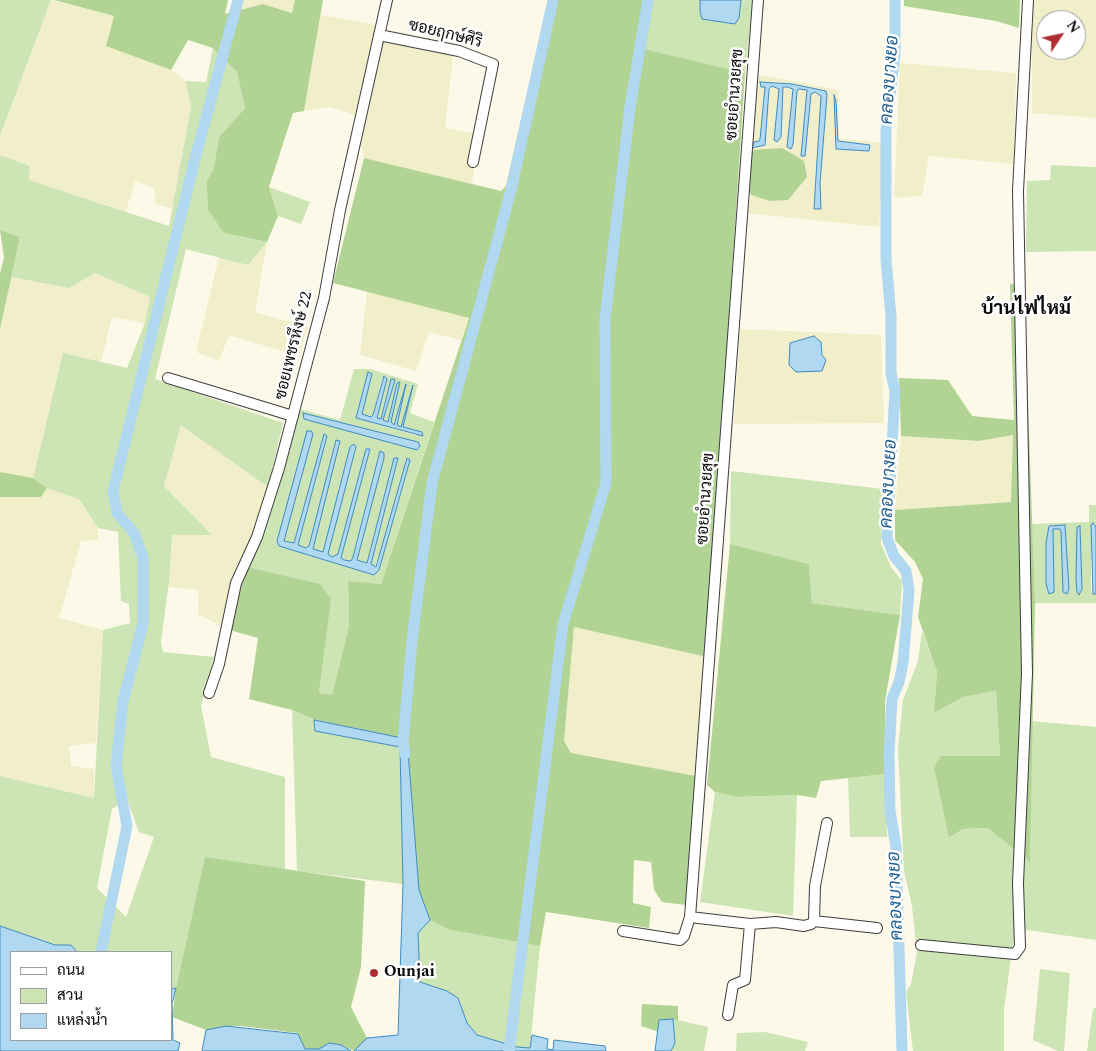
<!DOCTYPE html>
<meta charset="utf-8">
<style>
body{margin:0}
#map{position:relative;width:1096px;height:1051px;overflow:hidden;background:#fdf9e8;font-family:Spectral,Sarabun,serif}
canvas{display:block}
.legend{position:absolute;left:10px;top:951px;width:162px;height:90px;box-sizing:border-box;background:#fff;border:1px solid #9d9d9d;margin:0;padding:6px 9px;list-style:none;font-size:15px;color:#0a0a0a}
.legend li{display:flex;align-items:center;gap:10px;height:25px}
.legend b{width:25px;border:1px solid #9d9d9d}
.north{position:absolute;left:1036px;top:10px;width:50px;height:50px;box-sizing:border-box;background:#fff;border:1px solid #9d9d9d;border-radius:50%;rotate:56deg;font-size:14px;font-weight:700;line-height:20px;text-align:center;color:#0a0a0a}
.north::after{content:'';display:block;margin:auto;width:18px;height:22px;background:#ae2d31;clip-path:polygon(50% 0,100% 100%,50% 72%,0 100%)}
</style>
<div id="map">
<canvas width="1096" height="1051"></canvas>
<ul class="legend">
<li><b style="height:6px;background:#fff"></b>ถนน</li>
<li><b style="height:14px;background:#cde4b5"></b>สวน</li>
<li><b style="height:14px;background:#b0d8f1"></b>แหล่งน้ำ</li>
</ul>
<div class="north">N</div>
</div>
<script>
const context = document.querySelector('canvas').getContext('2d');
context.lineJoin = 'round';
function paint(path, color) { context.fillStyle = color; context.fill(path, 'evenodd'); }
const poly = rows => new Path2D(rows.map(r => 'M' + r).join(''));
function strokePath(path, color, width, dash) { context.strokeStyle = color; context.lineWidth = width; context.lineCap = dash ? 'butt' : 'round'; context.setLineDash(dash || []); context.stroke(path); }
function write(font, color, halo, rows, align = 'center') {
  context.font = font + ' Spectral,Sarabun,serif'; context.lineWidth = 5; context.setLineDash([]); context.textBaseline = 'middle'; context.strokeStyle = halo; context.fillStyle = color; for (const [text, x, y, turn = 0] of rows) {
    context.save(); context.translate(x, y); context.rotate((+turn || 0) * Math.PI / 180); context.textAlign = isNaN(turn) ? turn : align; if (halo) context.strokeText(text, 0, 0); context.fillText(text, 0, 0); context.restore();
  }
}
paint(poly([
 [51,0,114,16,106,46,171,70,186,81,191,107,173,209,156,204,154,188,135,181,126,211,28,180,30,166,0,155,0,136],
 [241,0,295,0,293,13,263,4,238,10],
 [1032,0,1096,0,1096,118,1032,113],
 [1046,20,1076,20,1076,50,1046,50],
 [321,15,376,25,355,115,330,107,304,111],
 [384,33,454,47,445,128,478,134,472,184,364,158,360,141],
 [900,63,1016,73,1014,164,929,156,922,196,894,198],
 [754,74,838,90,839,139,884,143,879,227,747,213,751,195,770,201,750,155],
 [760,82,792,84,825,91,827,95,820,183,821,209,814,209,821,96,815,92,811,94,805,156,801,156,807,90,799,89,797,91,793,145,790,149,787,146,793,89,783,87,781,137,774,140,779,88,772,86,769,89,765,145,753,148,760,139,765,87,761,87],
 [267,242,255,312,308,327,299,356,229,335,219,361,196,352,219,257,248,265],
 [95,273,150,297,145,323,112,317,101,362,63,353,33,478,0,472,0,329,11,277,69,288],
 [367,291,469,317,461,340,429,332,416,371,360,355],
 [740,329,881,335,884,423,734,424],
 [814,336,821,342,822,355,826,360,822,371,789,365,790,343],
 [181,424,268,487,255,550,247,567,229,630,198,614,199,590,168,587,172,535,212,535,164,486],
 [1013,435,1011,502,895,510,901,436,979,441],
 [47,488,80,500,98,528,98,540,81,541,59,618,103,630,96,743,69,746,71,766,94,769,94,798,0,776,0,497,41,497],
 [574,627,707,657,696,776,571,753,564,741]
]), '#f1eeca');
paint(poly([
 [0,0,51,0,0,136],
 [649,0,700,0,700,12,739,18,741,0,753,0,745,73,643,49],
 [213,48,237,72,245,108,219,137,214,167,207,181,224,233,267,242,248,265,186,249,155,379,283,423,268,487,181,425,164,486,212,535,172,535,169,582,161,642,163,652,214,657,201,706,211,757,285,777,285,870,205,858,176,988,171,989,171,952,77,952,71,945,55,945,0,926,0,776,94,798,103,630,130,623,129,604,121,601,118,532,98,528,80,500,47,488,33,478,63,353,127,368,145,323,150,297,95,273,69,288,11,277,20,237,0,230,0,155,30,166,29,180,169,226,191,107,186,81,206,82],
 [127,799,139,832,154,837,126,917,97,888,112,809],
 [1051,165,1096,167,1096,251,1026,252,1027,181,1050,180],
 [269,187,310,202,301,224,278,216],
 [354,369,370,369,418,384,410,413,434,422,381,584,348,582,349,626,332,696,319,693,330,599,247,567,299,409,340,420],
 [372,374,362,414,371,417,373,415,382,379,387,379,377,419,381,420,391,379,395,380,383,420,388,422,397,383,400,382,390,422,394,425,403,396,397,425,401,427,413,385,403,427,418,436,356,418],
 [303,413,418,442,304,419],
 [313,434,283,542,294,543,324,434,327,436,298,545,306,548,309,546,336,441,339,441,313,549,323,552,350,447,354,445,356,447,327,554,332,557,338,554,366,449,370,449,341,558,344,560,351,561,353,557,380,452,384,453,384,458,356,560,367,563,394,458,398,458,371,564,375,567,410,460,379,570,374,575,279,546,277,541],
 [731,471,883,489,881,544,891,567,902,581,900,615,812,603,809,564,730,544],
 [1089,505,1096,505,1096,546,1096,527,1093,524,1091,525,1091,590,1093,594,1096,594,1096,603,1035,603,1032,524,1089,522],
 [1051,525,1065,525,1061,531,1060,528,1053,529,1051,534,1054,592,1046,543,1049,526],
 [1080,526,1082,589,1077,592,1077,527],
 [922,631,937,672,934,713,963,697,996,691,1000,756,950,756,934,767,950,838,963,829,988,828,1030,859,1032,721,1096,727,1096,940,1027,930,1013,943,1004,1010,1004,1051,913,1051,906,992,911,984,917,953,912,906,904,871,898,748,903,700,918,661],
 [292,710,314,720,315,731,400,746,403,884,297,871],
 [886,774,887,837,850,837,848,778],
 [715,792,737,797,797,795,793,916,700,902],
 [430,920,450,930,540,946,530,1048,517,1047,477,1035,467,1023,458,998,447,991,420,982,418,933],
 [1040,969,1070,973,1064,1051,1058,1051,1033,1040],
 [1096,1008,1096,1051,1087,1051,1093,1009],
 [673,1019,708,1027,704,1051,671,1051,675,1043],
 [765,1032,808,1042,805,1051,736,1051,737,1033]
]), '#cde4b5');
paint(poly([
 [54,0,228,0,225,14,263,4,292,13,295,0,323,0,304,111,293,113,269,187,278,216,267,242,224,233,208,210,207,181,214,167,219,137,245,108,237,72,213,48,188,40,171,70,106,46,114,16],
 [548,0,649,0,644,49,745,73,707,657,574,627,564,741,571,753,696,776,686,905,662,902,654,890,651,862,634,860,633,903,651,907,649,928,546,912,540,946,450,930,430,920,419,890,407,739,315,720,292,710,249,699,258,638,229,630,247,567,320,584,331,599,319,693,332,695,349,626,348,581,381,584,469,318,333,283,364,158,501,191,506,186],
 [904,0,1020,0,1019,28,996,21,904,6],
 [782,148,804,161,807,177,788,200,770,201,751,195,747,189,750,155,754,150],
 [0,230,20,237,0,329,0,274,4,258],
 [1010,284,1024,286,1035,603,1030,862,988,828,963,829,949,838,934,767,941,756,1000,756,996,691,963,697,934,713,937,672,918,617,923,579,915,562,895,540,895,510,1011,502,1013,435,979,441,901,436,899,378,948,380,972,416,1014,420],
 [0,472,33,478,47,488,41,497,0,497],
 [730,544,809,564,812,603,900,615,885,701,886,774,821,781,816,798,797,795,737,797,715,792,707,785],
 [205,857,365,881,361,967,351,1007,367,1038,354,1051,341,1045,319,1050,305,1049,298,1033,240,1026,226,1026,206,1030,172,1017,176,988],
 [642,1004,678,1006,678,1021,673,1019,659,1032,641,1026]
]), '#b1d495');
const water = poly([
 [700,0,741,0,739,18,735,24,702,19,700,12,700,0],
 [760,82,792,84,826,91,827,95,820,183,821,209,814,209,821,96,815,92,811,94,805,156,801,156,807,90,799,89,797,91,793,145,791,149,787,147,793,89,787,87,783,87,781,137,777,142,774,140,779,89,772,86,769,89,765,145,752,148,754,142,759,141,760,139,765,87,761,87,760,82],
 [834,95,836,101,838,141,870,145,869,151,836,149,834,95],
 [814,336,821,342,822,355,826,360,822,371,796,372,789,365,790,343,814,336],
 [368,372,372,374,362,414,371,417,373,415,384,376,387,379,377,418,381,419,391,379,394,379,395,380,383,420,388,422,397,383,400,382,391,422,394,425,406,384,397,425,401,427,413,385,403,427,422,432,423,436,356,418,368,372],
 [303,413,418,442,420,446,417,450,304,419,303,413],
 [307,431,311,431,313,434,284,541,294,543,324,434,327,436,298,545,306,548,309,546,336,440,340,441,313,549,323,552,350,447,354,444,356,447,328,554,332,557,338,554,366,449,370,449,341,558,344,560,351,561,353,557,380,451,384,453,384,458,357,560,367,563,394,458,398,458,371,564,376,567,407,458,410,460,379,570,374,575,279,546,277,541,307,431],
 [1093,523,1096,527,1096,594,1093,594,1091,525,1093,523],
 [1065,525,1069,589,1067,594,1063,592,1061,531,1060,529,1053,529,1054,592,1049,594,1046,584,1046,543,1049,526,1065,525],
 [1080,526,1082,589,1079,595,1077,592,1076,579,1077,527,1080,526],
 [314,720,407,739,419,890,430,920,418,933,420,982,447,991,458,998,467,1023,477,1035,517,1047,530,1048,532,1035,548,1039,547,1049,553,1050,554,1040,605,1046,606,1051,354,1051,367,1038,398,1035,403,884,400,747,315,731,314,720],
 [0,926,55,945,71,945,77,952,11,952,11,1040,171,1040,171,989,176,988,172,1004,173,1040,180,1043,178,1051,0,1051,0,926],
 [673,1019,675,1043,671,1051,655,1051,659,1020,673,1019],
 [226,1026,298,1034,305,1049,319,1049,329,1043,341,1045,351,1051,202,1051,206,1030,226,1026]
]);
paint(water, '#b0d8f1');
strokePath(water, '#3d8bc2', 1);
strokePath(poly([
 [895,0,895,54,886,130,886,259,891,317,891,373,895,391,887,538,894,556,906,571,909,590,903,663,899,682,892,699,889,754,890,811,896,847,902,1051],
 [405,754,403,742,412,641,432,483,511,190,553,0],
 [101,952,127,826,116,766,123,701,143,624,143,557,134,533,117,513,113,491,197,151,238,0],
 [509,1051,563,624,606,483,605,319,630,107,648,0]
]), '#b0d8f1', 11);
const street = poly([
 [379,35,459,51,493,64,473,162],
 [168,378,293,416],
 [209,693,219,664,236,583,257,537,279,468,324,298,340,210,387,0],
 [690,917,750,924,776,922,804,926,811,924,814,921,815,886,827,823],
 [814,921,877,928],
 [623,931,680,940,684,936,690,917,758,0],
 [921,945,1015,954,1020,947,1018,883,1027,673,1018,191,1028,0],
 [728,1015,733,985,745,980,750,924]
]);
strokePath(street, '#3d3d3d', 12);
strokePath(street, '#fff', 10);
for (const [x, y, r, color] of [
 [374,973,5,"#ae2d31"]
]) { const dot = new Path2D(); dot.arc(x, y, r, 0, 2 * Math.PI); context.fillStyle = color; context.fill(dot); strokePath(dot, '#fff', 2); }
write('16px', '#0a0a0a', '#fff', [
 ["ซอยฤกษ์ศิริ",445,35,14],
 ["ซอยอำนวยสุข",736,95,-86],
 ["ซอยเพชรหึงษ์ 22",295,346,-76],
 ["ซอยอำนวยสุข",707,499,-86]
]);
write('bold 16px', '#0a0a0a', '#fff', [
 ["Ounjai",384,973]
], 'left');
write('italic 18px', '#1d5d91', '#fff', [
 ["คลองบางยอ",891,80,-86],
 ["คลองบางยอ",890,484,-87],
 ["คลองบางยอ",897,896,-92]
]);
write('bold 19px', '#0a0a0a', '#fff', [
 ["บ้านไฟไหม้",1026,310]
]);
</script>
